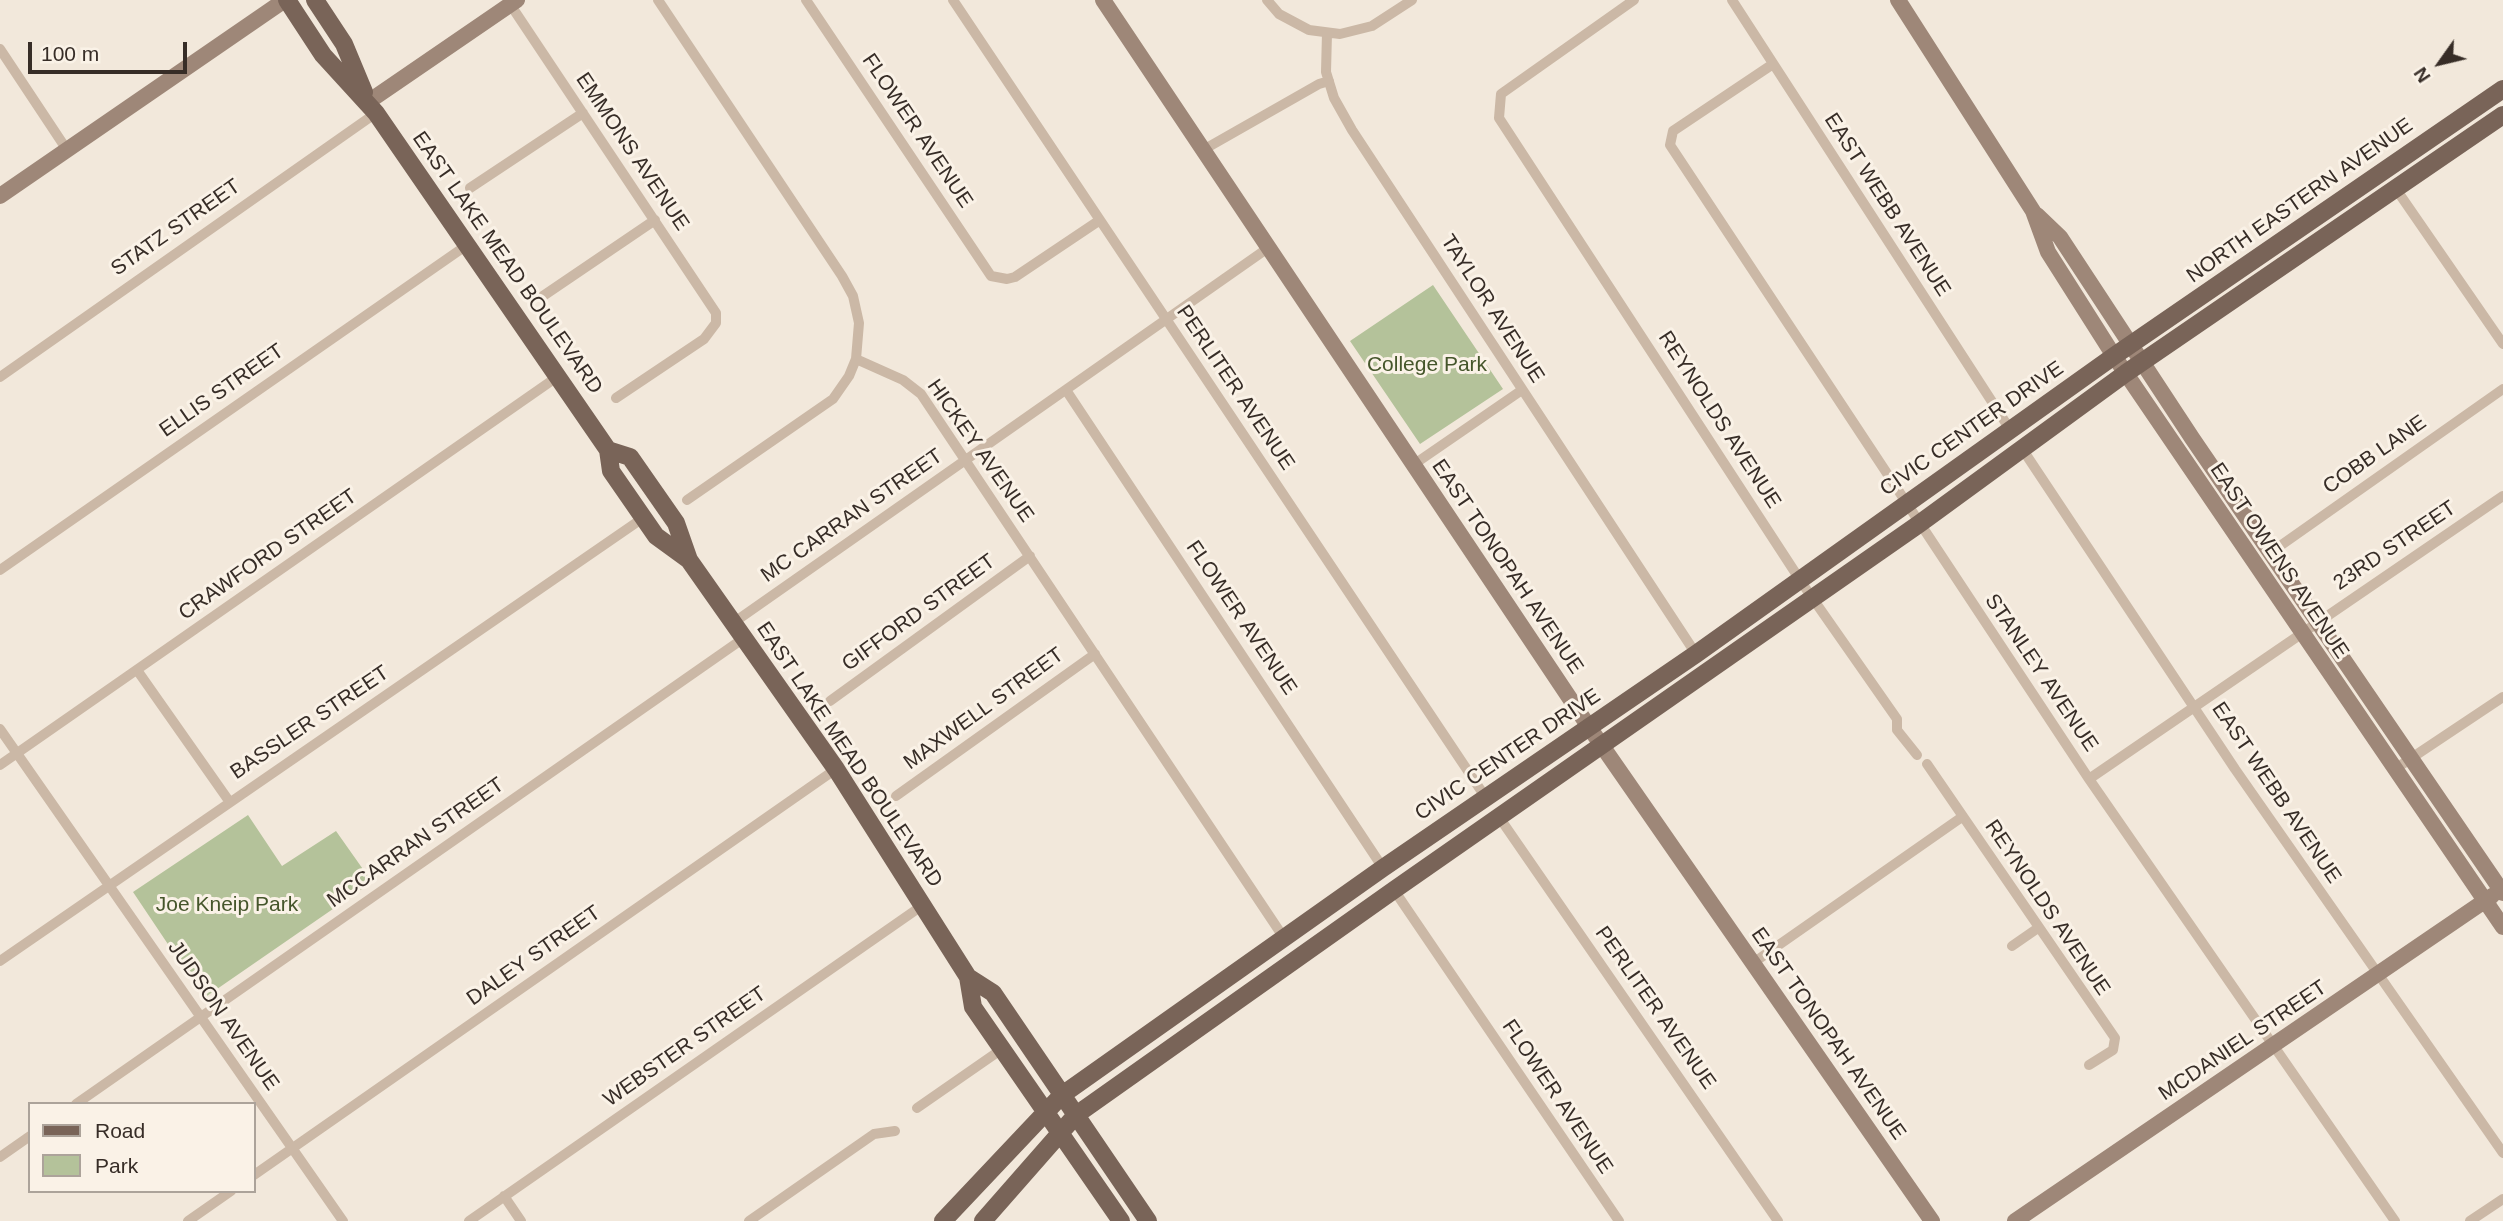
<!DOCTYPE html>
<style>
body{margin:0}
#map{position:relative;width:2503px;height:1221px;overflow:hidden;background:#f2e8db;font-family:Helvetica,sans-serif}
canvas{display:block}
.legend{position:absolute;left:28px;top:1102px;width:228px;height:91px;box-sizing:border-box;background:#faf2e7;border:2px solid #aca39a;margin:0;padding:9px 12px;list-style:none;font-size:21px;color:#372d27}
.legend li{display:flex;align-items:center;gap:14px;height:35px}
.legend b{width:35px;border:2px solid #aca39a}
.north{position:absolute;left:2405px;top:28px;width:70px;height:70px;-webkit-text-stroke:5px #faf2e7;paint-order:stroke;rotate:236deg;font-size:19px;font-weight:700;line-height:28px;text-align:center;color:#372d27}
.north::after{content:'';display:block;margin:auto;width:24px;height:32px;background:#372d27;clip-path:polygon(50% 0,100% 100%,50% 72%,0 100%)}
.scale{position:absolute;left:28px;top:42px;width:159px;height:32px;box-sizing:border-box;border:4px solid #372d27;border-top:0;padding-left:9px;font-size:21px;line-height:24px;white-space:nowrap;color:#372d27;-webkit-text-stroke:5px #faf2e7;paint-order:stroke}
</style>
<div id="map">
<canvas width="2503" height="1221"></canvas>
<ul class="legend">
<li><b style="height:9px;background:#796458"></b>Road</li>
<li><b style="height:19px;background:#b4c29a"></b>Park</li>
</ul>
<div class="north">N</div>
<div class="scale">100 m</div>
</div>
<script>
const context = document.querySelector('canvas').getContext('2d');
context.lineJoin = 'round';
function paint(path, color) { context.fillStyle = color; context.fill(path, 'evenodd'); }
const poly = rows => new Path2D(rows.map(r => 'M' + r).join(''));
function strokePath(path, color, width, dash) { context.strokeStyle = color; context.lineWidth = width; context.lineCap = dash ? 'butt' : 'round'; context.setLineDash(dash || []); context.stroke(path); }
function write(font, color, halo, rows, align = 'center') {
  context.font = font + ' Helvetica,sans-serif'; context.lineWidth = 6; context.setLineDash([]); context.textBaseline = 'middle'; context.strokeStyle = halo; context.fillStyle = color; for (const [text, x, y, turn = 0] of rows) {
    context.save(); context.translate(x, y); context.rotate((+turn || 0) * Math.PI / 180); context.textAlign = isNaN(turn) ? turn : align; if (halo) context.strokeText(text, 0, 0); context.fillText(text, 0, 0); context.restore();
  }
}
paint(poly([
 [1433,285,1503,389,1420,444,1350,341],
 [248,815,282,866,336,831,372,882,204,998,133,892]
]), '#b4c29a');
strokePath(poly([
 [658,0,842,276,853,296,859,323,856,359,849,376,833,399,687,500],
 [806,0,991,276,1007,279,1015,277,1100,220],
 [953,0,1486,798],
 [1267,0,1279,14,1309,30,1340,34,1372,26,1412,0],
 [1634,0,1501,94,1499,118,1804,586,1897,719,1897,730,1917,755],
 [1732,0,2011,431],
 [510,4,716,313,716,323,704,339,616,398],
 [1327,33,1326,72,1334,98,1352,130,1696,654],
 [0,49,67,150],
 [1773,64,1673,131,1670,145,2089,779,2395,1221],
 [1203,150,1319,84,1329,81],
 [470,188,583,113],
 [2396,189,2503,344],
 [543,296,655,220],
 [856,359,903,380,921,394,1284,938],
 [0,377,376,113],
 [1066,390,1383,868],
 [2023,450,2235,769,2503,1153],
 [1413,465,1522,390],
 [2270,553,2503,389],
 [0,570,467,245],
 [733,623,1268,248],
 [137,670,229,801],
 [830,701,1030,556],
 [0,729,343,1221],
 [1927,764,2115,1038,2113,1050,2089,1065],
 [0,765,557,377],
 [2395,769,2503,697],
 [2089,779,2503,496],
 [896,796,1095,654],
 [1499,817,1778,1221],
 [1394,890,1619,1221],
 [2012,946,2038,928],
 [0,961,643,518],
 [1753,963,1962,817],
 [76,1104,744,638],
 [917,1108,1002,1049],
 [0,1157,30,1136],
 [254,1175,836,769],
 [504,1196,521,1221],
 [188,1221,231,1191],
 [469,1221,923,905],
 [749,1221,874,1134,895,1131],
 [2470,1221,2503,1199]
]), '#cbb8a6', 10);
strokePath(poly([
 [1103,0,1589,727,1932,1221],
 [1898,0,2033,211,2048,252,2114,356,2503,927],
 [368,102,517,0],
 [0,196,285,0],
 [2037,215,2060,237,2192,438,2503,893],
 [2015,1221,2492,896]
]), '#9e8778', 16);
strokePath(poly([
 [287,0,323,55,376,113,608,450,611,471,656,536,689,560],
 [315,0,344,44,364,92],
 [608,450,630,457,676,523,689,560,836,769,968,977,973,1007,1121,1221],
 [968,977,993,993,1148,1221],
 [943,1221,1062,1095,1383,868,1696,654,2114,356,2503,89],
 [983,1221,1076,1115,1394,890,1919,524,2126,373,2503,115]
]), '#796458', 18);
write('21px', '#372d27', '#faf2e7', [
 ["FLOWER AVENUE",917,131,56],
 ["EMMONS AVENUE",632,152,56],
 ["NORTH EASTERN AVENUE",2300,201,-35],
 ["EAST WEBB AVENUE",1887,205,57],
 ["STATZ STREET",176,228,-35],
 ["EAST LAKE MEAD BOULEVARD",507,263,55],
 ["TAYLOR AVENUE",1492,309,57],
 ["PERLITER AVENUE",1235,388,56],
 ["ELLIS STREET",222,391,-35],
 ["REYNOLDS AVENUE",1719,420,57],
 ["CIVIC CENTER DRIVE",1972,429,-35],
 ["HICKEY AVENUE",980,451,55],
 ["COBB LANE",2375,455,-35],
 ["MC CARRAN STREET",852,516,-35],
 ["23RD STREET",2395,546,-34],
 ["CRAWFORD STREET",268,555,-35],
 ["EAST OWENS AVENUE",2279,561,56],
 ["EAST TONOPAH AVENUE",1507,567,56],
 ["GIFFORD STREET",919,613,-36],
 ["FLOWER AVENUE",1241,618,56],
 ["STANLEY AVENUE",2041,673,56],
 ["MAXWELL STREET",984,709,-36],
 ["BASSLER STREET",310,723,-34],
 ["EAST LAKE MEAD BOULEVARD",849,755,56],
 ["CIVIC CENTER DRIVE",1508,755,-34],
 ["EAST WEBB AVENUE",2276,793,56],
 ["MCCARRAN STREET",416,843,-35],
 ["REYNOLDS AVENUE",2047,908,56],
 ["DALEY STREET",534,956,-35],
 ["PERLITER AVENUE",1655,1008,55],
 ["JUDSON AVENUE",223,1016,55],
 ["EAST TONOPAH AVENUE",1828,1034,55],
 ["MCDANIEL STREET",2243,1041,-34],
 ["WEBSTER STREET",685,1047,-35],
 ["FLOWER AVENUE",1557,1097,56]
]);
write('21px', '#45562b', '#faf2e7', [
 ["College Park",1427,365],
 ["Joe Kneip Park",227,905]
]);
</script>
